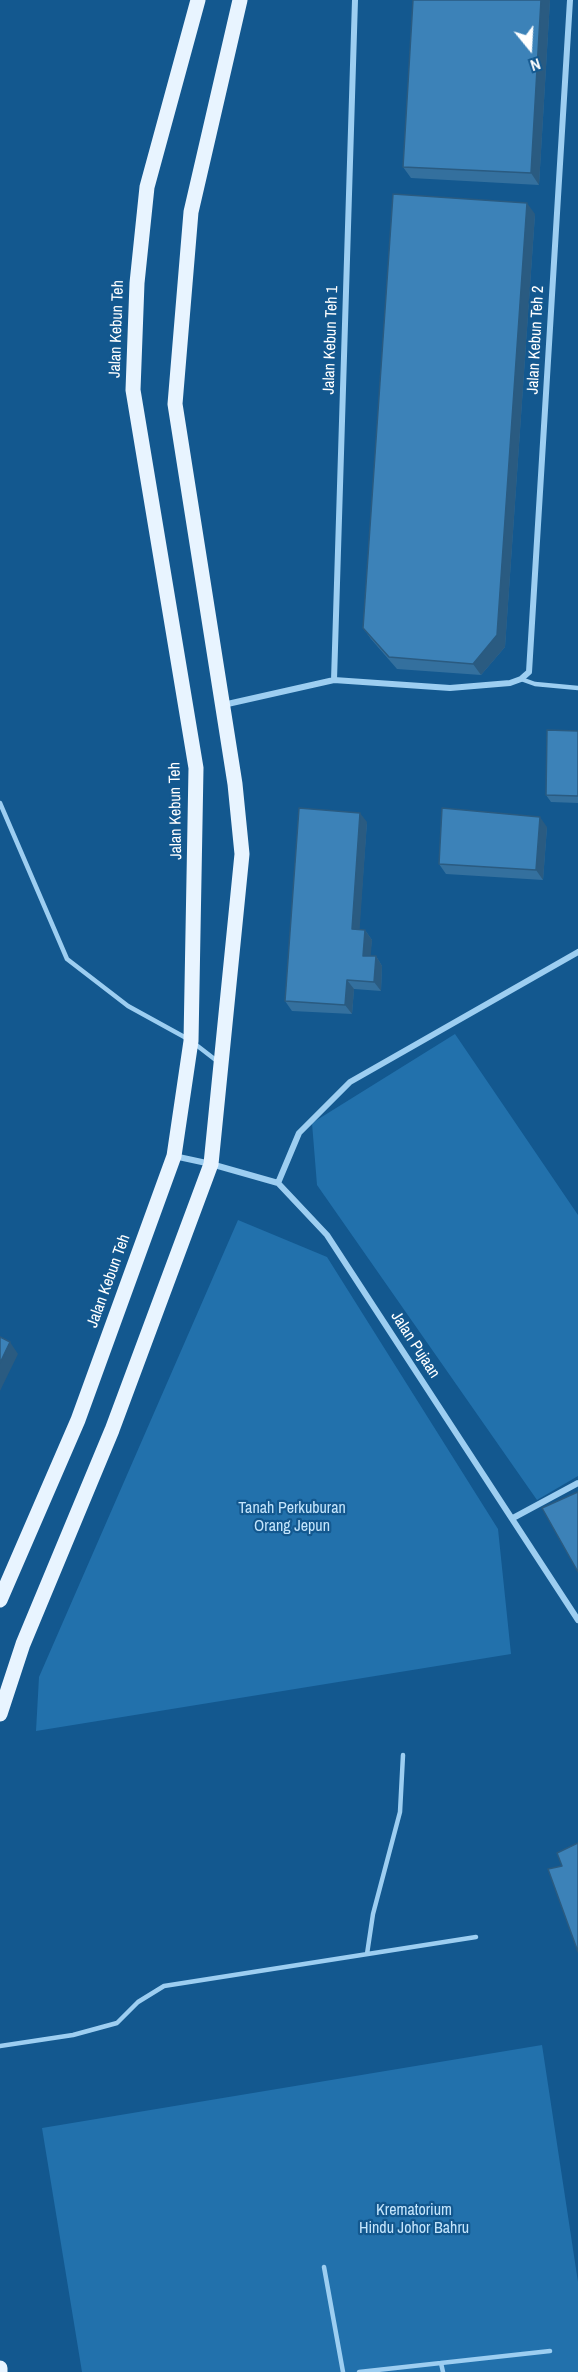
<!DOCTYPE html>
<style>
body{margin:0}
#map{position:relative;width:578px;height:2372px;overflow:hidden;background:#13588f;font-family:"Archivo Narrow",sans-serif}
canvas{display:block}
.north{position:absolute;left:500px;top:18px;width:60px;height:60px;-webkit-text-stroke:4px #13588f;paint-order:stroke;rotate:162deg;font-size:16px;font-weight:700;line-height:24px;text-align:center;color:#fff}
.north::after{content:'';display:block;margin:auto;width:21px;height:27px;background:#fff;clip-path:polygon(50% 0,100% 100%,50% 72%,0 100%)}
</style>
<div id="map">
<canvas width="578" height="2372"></canvas>
<div class="north">N</div>
</div>
<script>
const context = document.querySelector('canvas').getContext('2d');
context.lineJoin = 'round';
function paint(path, color) { context.fillStyle = color; context.fill(path, 'evenodd'); }
const poly = rows => new Path2D(rows.map(r => 'M' + r).join(''));
function strokePath(path, color, width, dash) { context.strokeStyle = color; context.lineWidth = width; context.lineCap = dash ? 'butt' : 'round'; context.setLineDash(dash || []); context.stroke(path); }
function write(font, color, halo, rows, align = 'center') {
  context.font = font + ' "Archivo Narrow",sans-serif'; context.lineWidth = 4.5; context.setLineDash([]); context.textBaseline = 'middle'; context.strokeStyle = halo; context.fillStyle = color; for (const [text, x, y, turn = 0] of rows) {
    context.save(); context.translate(x, y); context.rotate((+turn || 0) * Math.PI / 180); context.textAlign = isNaN(turn) ? turn : align; if (halo) context.strokeText(text, 0, 0); context.fillText(text, 0, 0); context.restore();
  }
}
paint(poly([
 [455,1034,578,1215,578,1476,537,1500,317,1185,312,1123],
 [238,1220,327,1257,498,1529,511,1654,36,1731,39,1677],
 [542,2045,578,2282,578,2372,82,2372,42,2128]
]), '#2271ac');
strokePath(poly([
 [521,679,535,684,578,688],
 [0,803,67,959,128,1006,188,1039],
 [195,1044,217,1061],
 [367,1954,373,1914,400,1812,403,1755],
 [0,2046,73,2035,117,2023,138,2002,164,1986,476,1937],
 [324,2267,343,2372],
 [441,2363,443,2372],
 [359,2372,550,2351]
]), '#9dcef1', 4.5);
strokePath(poly([
 [334,680,355,0],
 [223,705,334,680,450,688,510,683,521,679,529,672,570,0],
 [174,1156,211,1164,278,1183,327,1235,578,1620],
 [278,1183,299,1133,350,1082,578,952],
 [513,1518,578,1483]
]), '#9dcef1', 6);
strokePath(poly([
 [0,1600,78,1420,174,1156,191,1041,196,768,133,390,137,283,147,187,198,0],
 [0,1714,23,1644,112,1430,211,1164,242,854,235,784,175,404,191,212,240,0],
 [0,2368,0,2372]
]), '#e8f4ff', 15);
paint(poly([
 [413,0,550,0,539,185,411,178,403,167],
 [535,214,505,647,481,675,397,669,371,639,363,628],
 [578,731,578,803,551,802,546,795],
 [367,822,359,930,365,930,372,940,370,956,376,956,382,966,381,991,354,989,352,1014,292,1011,285,1001],
 [547,827,543,880,446,874,439,864]
]), '#34709e');
paint(poly([
 [541,0,550,0,539,185,531,173],
 [527,203,535,214,505,647,481,675,473,664],
 [360,813,367,822,359,939,352,929],
 [540,817,547,827,543,880,536,870],
 [365,930,372,940,370,965,363,956],
 [376,956,382,966,381,991,374,982],
 [347,980,354,989,352,1014,345,1005],
 [10,1342,18,1354,0,1391,0,1363]
]), '#2a5b81');
const building = poly([
 [413,0,541,0,531,173,403,167,413,0],
 [393,194,527,203,497,635,473,664,389,657,363,628,393,194],
 [547,730,578,731,578,796,546,795,547,730],
 [299,808,360,813,352,929,365,930,363,956,376,956,374,982,347,980,345,1005,285,1001,299,808],
 [442,808,540,817,536,870,439,864,442,808],
 [0,1337,10,1342,0,1363,0,1337],
 [578,1492,578,1572,542,1508,578,1492],
 [578,1843,578,1952,548,1869,562,1866,557,1853,578,1843]
]);
paint(building, '#3c82b8');
strokePath(building, '#2a5b81', 1.5);
write('16px', '#fff', '#13588f', [
 ["Jalan Kebun Teh",117,329,-88],
 ["Jalan Kebun Teh 1",331,340,-88],
 ["Jalan Kebun Teh 2",536,340,-87],
 ["Jalan Kebun Teh",176,811,-91],
 ["Jalan Kebun Teh",109,1281,-70],
 ["Jalan Pujaan",415,1345,57]
]);
write('16px', '#c4e5fc', '#13588f', [
 ["Tanah Perkuburan",292,1509],
 ["Orang Jepun",292,1527],
 ["Krematorium",414,2211],
 ["Hindu Johor Bahru",414,2229]
]);
</script>
